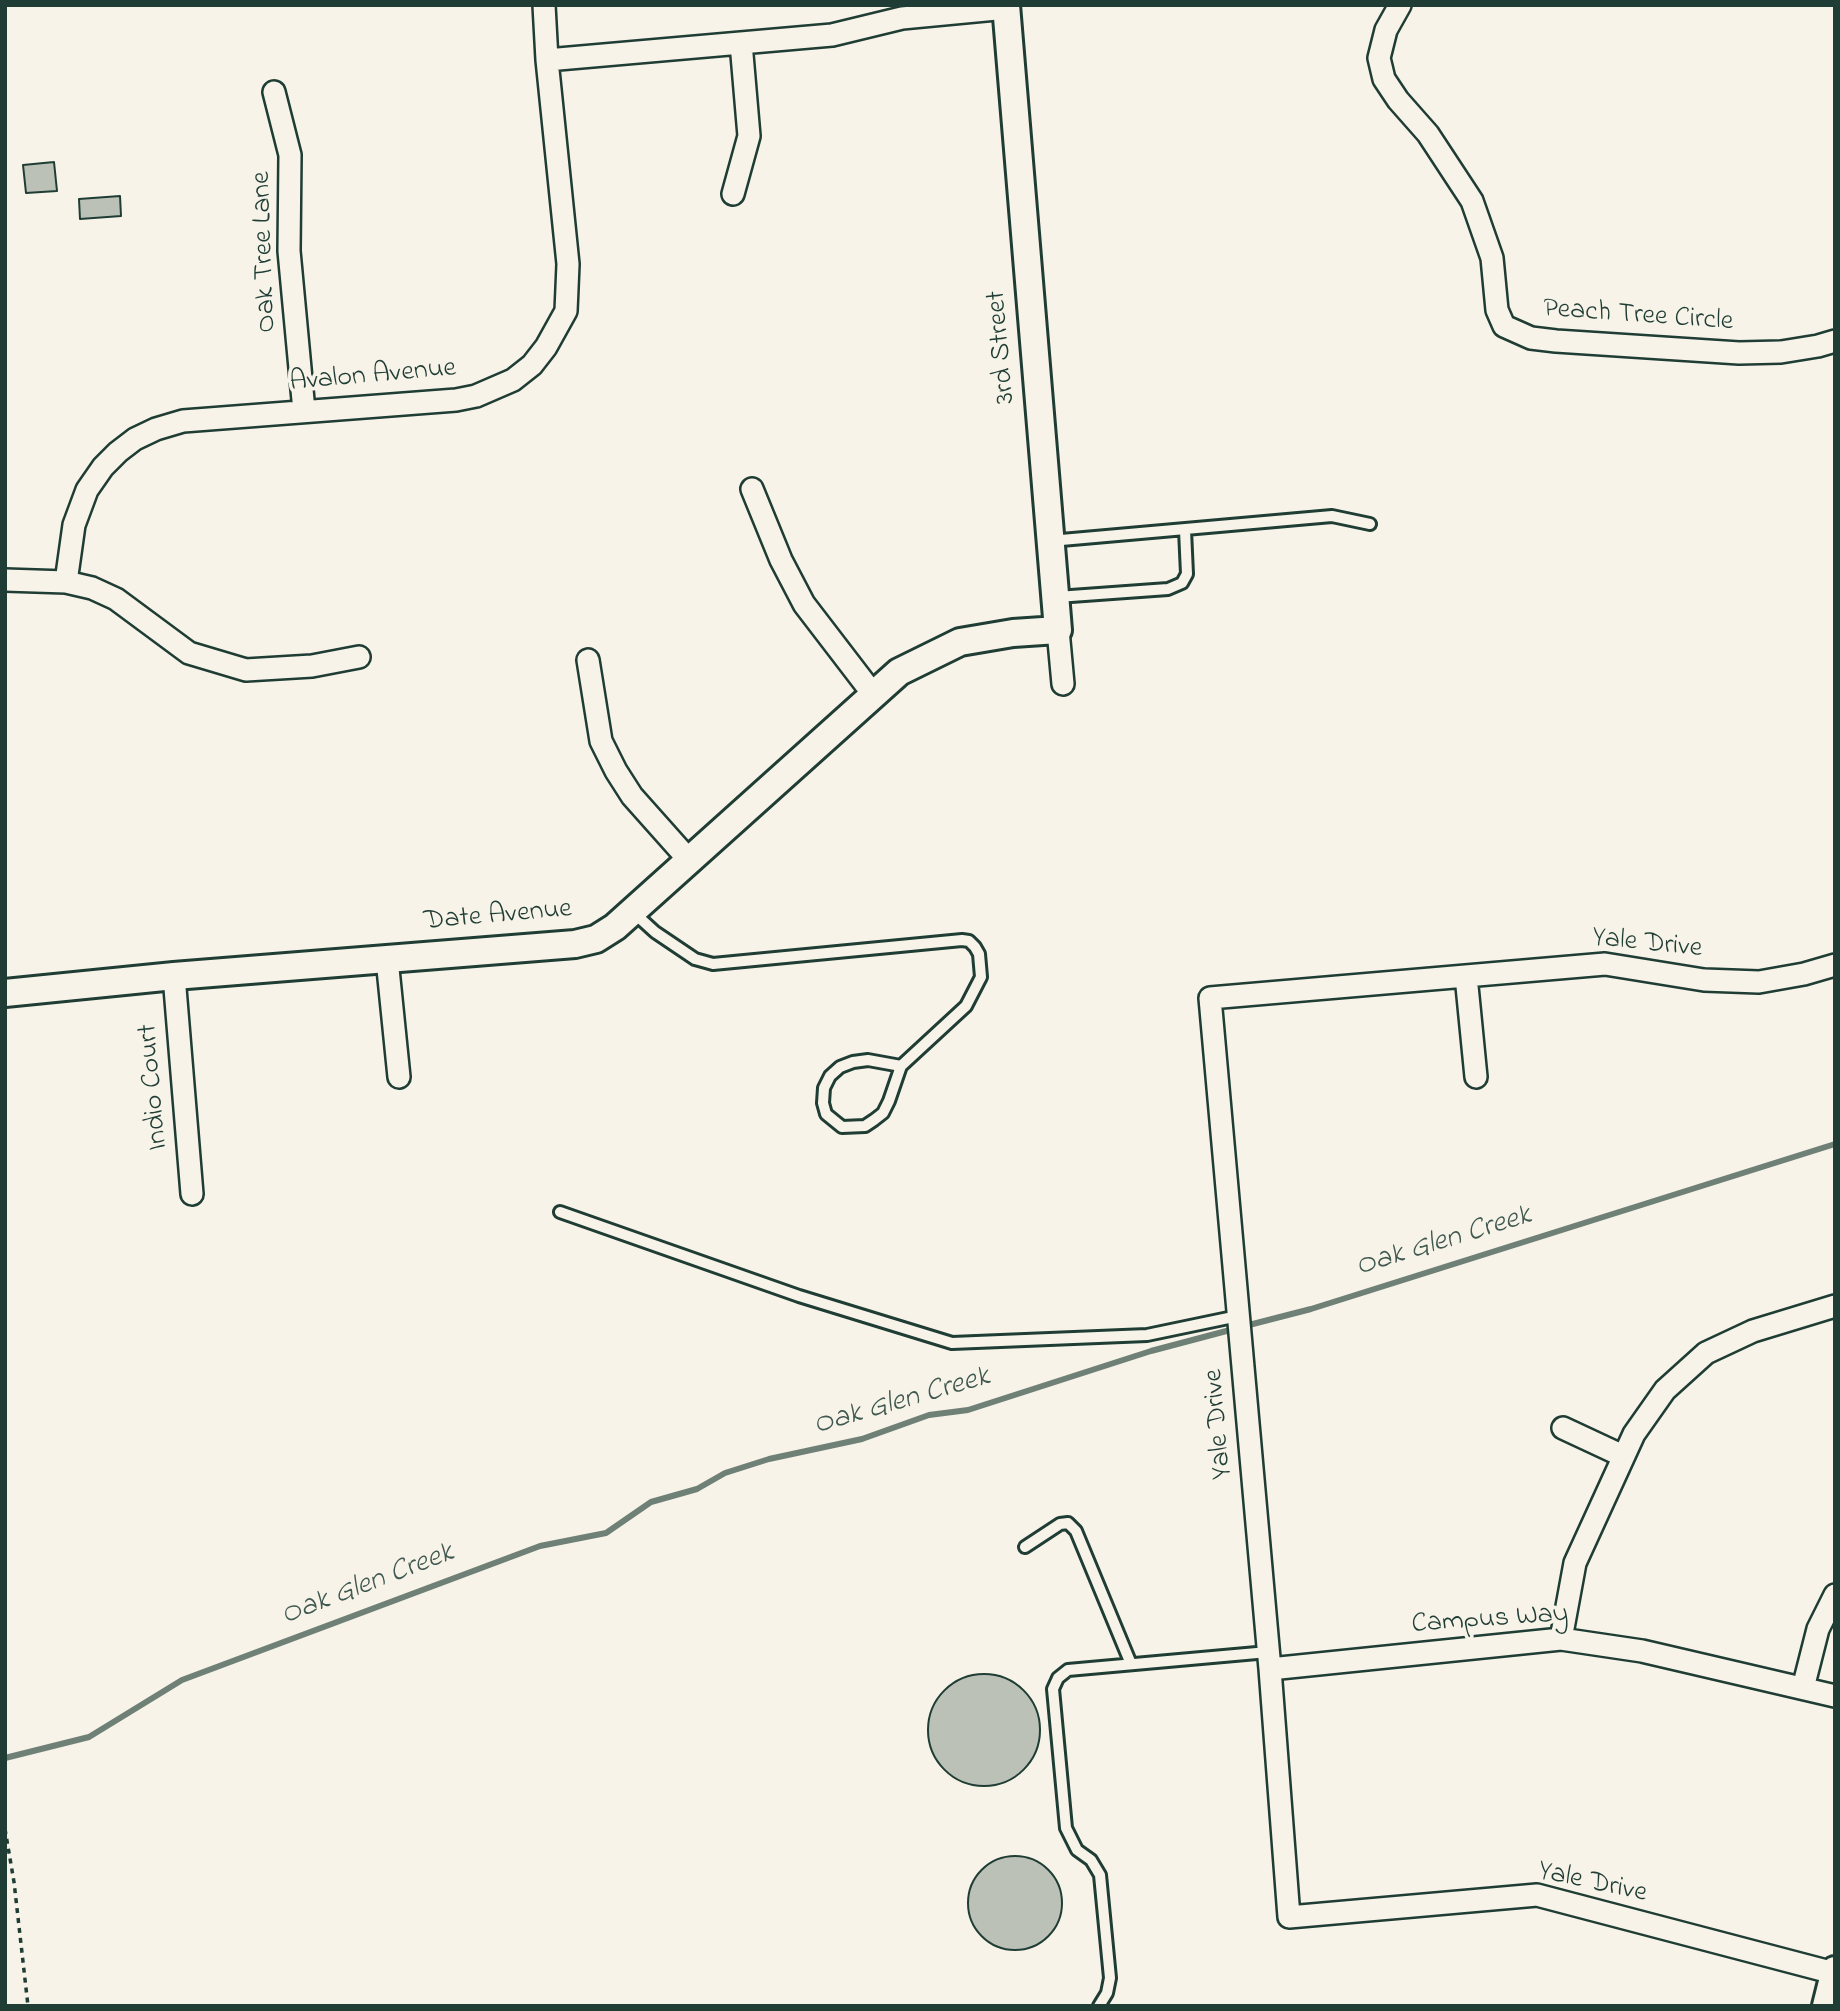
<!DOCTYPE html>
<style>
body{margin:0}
#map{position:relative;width:1840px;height:2011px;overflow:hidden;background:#f7f3e8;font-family:"Indie Flower",sans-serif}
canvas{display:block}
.frame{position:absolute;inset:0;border:7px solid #1f3d34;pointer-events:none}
</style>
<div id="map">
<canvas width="1840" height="2011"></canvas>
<div class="frame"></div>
</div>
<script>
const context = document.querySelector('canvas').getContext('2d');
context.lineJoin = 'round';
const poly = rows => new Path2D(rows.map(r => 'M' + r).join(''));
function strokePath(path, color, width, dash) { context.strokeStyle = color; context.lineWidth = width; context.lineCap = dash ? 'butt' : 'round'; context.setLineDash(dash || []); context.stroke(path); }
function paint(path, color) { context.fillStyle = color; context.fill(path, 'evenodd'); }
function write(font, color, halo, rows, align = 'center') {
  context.font = font + ' "Indie Flower",sans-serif'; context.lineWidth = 7; context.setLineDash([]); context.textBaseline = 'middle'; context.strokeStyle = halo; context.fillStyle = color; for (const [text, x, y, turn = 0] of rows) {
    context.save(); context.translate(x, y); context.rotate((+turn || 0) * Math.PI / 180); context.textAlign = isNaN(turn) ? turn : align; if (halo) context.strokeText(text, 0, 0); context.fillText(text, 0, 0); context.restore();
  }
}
strokePath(poly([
 [1245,1326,1311,1309,1835,1144],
 [5,1758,89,1737,182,1680,540,1546,606,1533,651,1502,697,1489,725,1473,769,1459,862,1439,929,1415,968,1410,1151,1351,1234,1329]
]), '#6f8077', 6);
const building = poly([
 [54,162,57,191,26,193,23,165,54,162],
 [120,196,121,216,80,219,79,199,120,196],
 '928 1730a56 56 0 1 1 112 0a56 56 0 1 1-112 0Z',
 '968 1903a47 47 0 1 1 94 0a47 47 0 1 1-94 0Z'
]);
paint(building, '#bbc1b6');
strokePath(building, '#1f3d34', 2);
const service = poly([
 [1050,541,1332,516,1370,524],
 [1057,597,1168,589,1182,583,1187,574,1185,530],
 [633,912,655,932,695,959,713,964,962,940,969,941,975,947,979,954,981,977,966,1006,901,1066,868,1060,853,1062,840,1067,830,1076,824,1088,823,1103,826,1114,842,1127,865,1126,874,1120,883,1113,889,1101,901,1066],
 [560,1212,799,1296,952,1343,1147,1335,1238,1316],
 [1025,1547,1060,1524,1068,1523,1076,1531,1131,1664],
 [1099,2006,1107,1993,1110,1978,1100,1875,1091,1860,1077,1850,1066,1828,1053,1689,1058,1678,1068,1670,1268,1652]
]);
const minor = poly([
 [1400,5,1386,30,1379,58,1384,79,1398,100,1428,134,1472,201,1492,258,1497,310,1504,326,1531,338,1556,341,1739,353,1781,352,1818,346,1835,341],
 [547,60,832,35,902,18,1007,8],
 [274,92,290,155,289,251,304,411],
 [733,194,749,136,741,43],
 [752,489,781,560,804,604,873,694],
 [5,580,66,582,92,588,116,599,189,653,246,670,312,666,359,657],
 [66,582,74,525,87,490,103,467,118,452,135,439,156,429,183,421,456,400,476,396,513,380,532,365,546,347,566,311,567,288,568,264,547,60,544,5],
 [1058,630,1063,684],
 [588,660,601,741,616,771,632,796,689,860],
 [387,959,399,1077],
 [174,976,192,1194],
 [1466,976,1476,1077],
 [1563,1428,1623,1456],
 [1561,1639,1575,1563,1634,1434,1665,1390,1706,1353,1753,1331,1835,1306],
 [1270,1669,1561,1639,1642,1651,1835,1696],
 [1803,1688,1818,1629,1835,1595],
 [1834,1973,1537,1895,1289,1917,1270,1669,1210,998,1605,964,1704,980,1759,982,1804,974,1835,965]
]);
const tertiary = poly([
 [5,993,174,976,575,944,596,939,615,927,899,672,960,642,1013,633,1058,630,1006,5],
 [1826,2006,1835,1970]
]);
strokePath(service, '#1f3d34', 16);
strokePath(minor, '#1f3d34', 26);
strokePath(tertiary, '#1f3d34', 32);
strokePath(poly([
 [5,1829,14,1882,28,2006]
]), '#1f3d34', 3.5, [5, 5]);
strokePath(service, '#f7f3e8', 10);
strokePath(minor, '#f7f3e8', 21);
strokePath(tertiary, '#f7f3e8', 26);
write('28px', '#1f3d34', '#f7f3e8', [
 ["Oak Tree Lane",266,252,-92],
 ["Peach Tree Circle",1638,317,4],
 ["3rd Street",1003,347,-95],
 ["Avalon Avenue",373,377,-5],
 ["Date Avenue",498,917,-5],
 ["Yale Drive",1647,945,6],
 ["Indio Court",155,1087,-95],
 ["Yale Drive",1220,1424,-95],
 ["Campus Way",1490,1621,-4],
 ["Yale Drive",1592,1884,12]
]);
write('italic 30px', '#405950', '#f7f3e8', [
 ["Oak Glen Creek",1444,1243,-17],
 ["Oak Glen Creek",902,1403,-16],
 ["Oak Glen Creek",368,1586,-21]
]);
</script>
